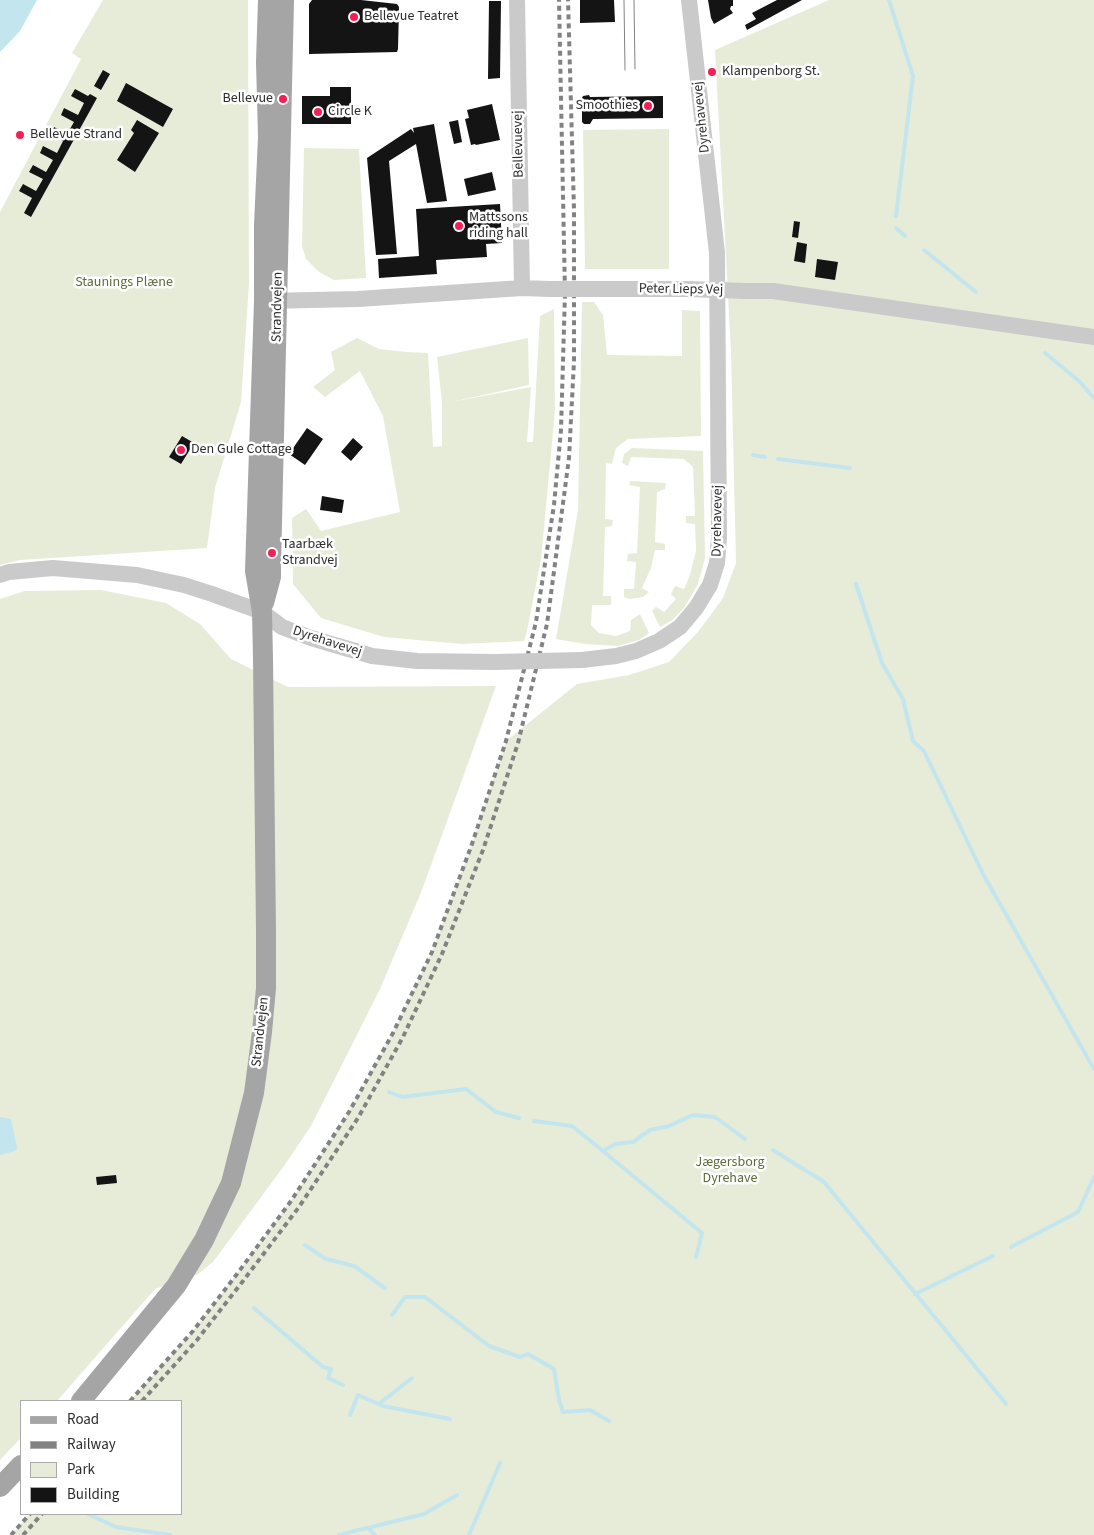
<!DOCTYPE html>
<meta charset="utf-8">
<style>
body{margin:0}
#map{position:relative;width:1094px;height:1535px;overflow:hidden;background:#fff;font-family:"Source Sans 3",sans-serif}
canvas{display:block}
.legend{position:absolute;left:20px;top:1400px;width:162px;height:115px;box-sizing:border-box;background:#fff;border:1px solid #ababab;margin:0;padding:6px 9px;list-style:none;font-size:15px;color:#2d2d2d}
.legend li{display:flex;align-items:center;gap:10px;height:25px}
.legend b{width:25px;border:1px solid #ababab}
</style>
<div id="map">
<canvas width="1094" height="1535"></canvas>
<ul class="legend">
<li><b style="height:6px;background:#a5a5a5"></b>Road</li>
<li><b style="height:6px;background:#828282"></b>Railway</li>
<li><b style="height:14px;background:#e7ecd9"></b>Park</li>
<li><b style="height:14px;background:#141414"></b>Building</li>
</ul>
</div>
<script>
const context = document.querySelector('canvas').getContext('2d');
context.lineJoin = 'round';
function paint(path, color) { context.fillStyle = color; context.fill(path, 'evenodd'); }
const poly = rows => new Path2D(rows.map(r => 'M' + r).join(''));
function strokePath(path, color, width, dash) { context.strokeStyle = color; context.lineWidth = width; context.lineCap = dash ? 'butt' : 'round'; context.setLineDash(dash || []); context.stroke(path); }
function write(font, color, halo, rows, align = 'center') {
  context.font = font + ' "Source Sans 3",sans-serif'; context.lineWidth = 5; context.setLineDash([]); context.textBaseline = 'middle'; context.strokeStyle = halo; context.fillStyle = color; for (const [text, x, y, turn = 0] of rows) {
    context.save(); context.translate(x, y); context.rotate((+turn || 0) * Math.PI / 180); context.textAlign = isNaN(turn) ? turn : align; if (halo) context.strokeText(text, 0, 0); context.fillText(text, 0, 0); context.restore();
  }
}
paint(poly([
 [103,0,248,0,249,284,241,402,215,488,207,548,20,560,0,565,0,212,81,59,72,53],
 [829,0,1094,0,1094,1535,11,1535,30,1514,181,1514,181,1401,130,1401,193,1331,237,1274,291,1201,349,1112,393,1033,432,952,472,844,506,741,577,684,629,675,669,662,698,632,723,598,736,563,731,352,715,50],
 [669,129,669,269,585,269,583,130],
 [304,148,359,149,366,278,334,280,319,272,306,259,302,246],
 [582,302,594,302,603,315,607,355,682,356,682,310,700,311,701,436,628,439,616,448,612,464,606,463,605,519,613,520,612,526,605,527,603,596,611,596,611,605,592,605,591,625,599,633,616,636,630,631,631,620,640,614,649,633,639,640,618,646,585,644,556,639,578,510],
 [554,309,555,411,541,559,527,631,524,641,462,644,384,637,321,618,293,584,292,518,306,509,321,531,400,512,383,416,360,371,325,397,313,387,335,370,331,352,357,338,379,349,406,352,428,353,433,447,442,446,442,403,437,357,528,338,529,385,451,402,531,387,527,442,533,442,540,316],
 [632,448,703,451,705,558,698,584,684,608,671,621,660,627,652,611,656,607,664,612,676,599,671,594,675,586,684,589,690,575,696,551,695,524,686,523,686,516,695,516,693,467,684,459,631,457,628,466,622,463,624,454],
 [630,481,666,483,665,489,657,492,655,542,665,544,665,550,655,550,651,568,642,588,649,592,643,597,630,599,624,597,624,589,634,589,636,562,627,561,628,554,637,553,640,487,629,485],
 [101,590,166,603,200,624,231,659,288,687,496,686,422,890,380,989,311,1126,284,1166,213,1262,198,1274,155,1289,57,1401,21,1401,21,1438,0,1460,0,599,25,591]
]), '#e7ecd9');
paint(poly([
 [0,0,37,0,20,31,0,52],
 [0,1117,11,1119,17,1148,15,1151,0,1155]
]), '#c3e5ee');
strokePath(poly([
 [889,0,913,76,896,216],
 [896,228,905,236],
 [924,250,976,292],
 [1045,353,1079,381,1094,398],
 [753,455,765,457],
 [778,459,850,468],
 [856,584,882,663,903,699,913,741,924,751,983,874,1094,1069],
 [389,1092,402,1097,466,1089,496,1112,519,1118],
 [534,1121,572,1126,603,1151,615,1144,633,1142,650,1130,669,1126,693,1115,715,1117,745,1139],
 [773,1150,824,1182,1006,1404],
 [603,1151,702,1233,696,1257],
 [305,1245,326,1259,354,1266,385,1288],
 [1011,1247,1078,1212,1094,1177],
 [915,1294,993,1256],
 [254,1308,323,1367,331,1369,328,1378,343,1385],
 [392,1315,405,1297,425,1297,489,1346,520,1357,528,1354,554,1369,559,1400,563,1412,590,1410,609,1421],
 [379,1404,412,1378],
 [350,1415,358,1395,383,1406,450,1419],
 [88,1514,116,1527,170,1535],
 [368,1528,375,1535],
 [339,1535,424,1514,457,1495],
 [469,1535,500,1463]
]), '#c3e5ee', 4);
paint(poly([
 [312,0,361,0,397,4,399,7,398,49,397,52,309,54,309,4],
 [580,0,614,0,615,22,580,23],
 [708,0,733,0,733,6,731,6,730,9,733,13,714,24,711,18],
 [777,0,802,0,747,30,745,25,756,19,752,13],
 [489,1,501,1,500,78,488,79],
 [103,70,110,74,101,90,94,86],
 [126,83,173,109,163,127,117,101],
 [330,87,351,87,351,124,302,124,302,96,330,96],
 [75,89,88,96,90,94,97,98,31,217,24,213,32,198,19,191,23,184,36,191,43,179,29,172,33,165,46,172,53,160,40,153,43,146,57,153,63,141,50,134,54,127,67,134,74,122,61,115,64,108,78,115,84,103,71,96],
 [589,95,590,97,663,96,663,118,593,119,590,124,584,124,582,122,582,98,583,96],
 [492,104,500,140,476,145,475,144,471,145,465,119,469,118,467,110],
 [137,120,159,133,135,172,117,160,134,133,131,130],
 [458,120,462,142,454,144,449,122],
 [434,124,447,201,427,203,416,144,389,161,397,254,376,255,367,158,411,129,414,133,413,128],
 [492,172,496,190,468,196,464,179],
 [500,204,502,243,486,244,487,257,436,260,437,274,379,278,378,259,419,256,416,209],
 [794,221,800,222,798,238,792,237],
 [797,242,807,244,805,263,794,261],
 [817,259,838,262,835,280,815,277],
 [307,428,323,439,305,465,289,454],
 [182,436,194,443,181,464,169,457],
 [353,438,363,447,351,461,341,452],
 [322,496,344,500,342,513,320,510],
 [116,1175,117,1183,97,1185,96,1177]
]), '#141414');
strokePath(poly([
 [517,0,522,288],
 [590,289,688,289],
 [746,291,773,291,1094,337],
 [265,301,358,299,522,288,550,289],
 [0,575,9,572,53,568,137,575,184,585,212,594,262,612,282,627,311,638,372,656,417,661,495,662],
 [582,660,616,656,636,651,659,641,680,627,696,608,710,585,717,563,719,538,717,253,689,0]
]), '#cacaca', 16);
strokePath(poly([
 [264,603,271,577,271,566,284,0],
 [81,1401,176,1286,204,1240,231,1183,254,1093,262,1032,266,988,266,933,263,659,262,612,255,571,264,301,264,225,268,137,266,62,268,0],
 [0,1487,21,1465]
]), '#a5a5a5', 20);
strokePath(poly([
 [624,0,625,70],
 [634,0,635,69]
]), '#828282', 1);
strokePath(poly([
 [130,1401,193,1331,237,1274,291,1201,349,1112,393,1033,432,952,472,844,506,741,536,622,554,505,561,430,565,293,559,0],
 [142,1401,197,1340,243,1281,299,1207,358,1118,403,1037,442,954,483,850,518,743,547,624,569,458,574,361,574,210,568,0],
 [11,1535,30,1514],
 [23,1535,42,1514]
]), '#828282', 4, [5, 4]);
strokePath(poly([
 [550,289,590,289],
 [688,289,746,291],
 [495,662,582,660]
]), '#cacaca', 16);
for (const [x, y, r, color] of [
 [354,17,5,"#f41f57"],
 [712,72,5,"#f41f57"],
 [283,99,5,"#f41f57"],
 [648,106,5,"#f41f57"],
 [318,112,5,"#f41f57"],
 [20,135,5,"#f41f57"],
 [459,226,5,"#f41f57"],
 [181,450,5,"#f41f57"],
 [272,553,5,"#f41f57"]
]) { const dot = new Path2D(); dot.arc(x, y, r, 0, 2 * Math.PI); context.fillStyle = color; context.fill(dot); strokePath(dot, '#fff', 2); }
write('14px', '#2d2d2d', '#fff', [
 ["Bellevue Teatret",364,17],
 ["Klampenborg St.",722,72],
 ["Bellevue",273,99,"right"],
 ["Smoothies",638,106,"right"],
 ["Circle K",328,112],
 ["Bellevue Strand",30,135],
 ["Mattssons",469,218],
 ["riding hall",469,234],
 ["Den Gule Cottage",191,450],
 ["Taarbæk",282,545],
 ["Strandvej",282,561]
], 'left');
write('14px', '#2d2d2d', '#fff', [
 ["Dyrehavevej",702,117,-96],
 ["Bellevuevej",519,144,-91],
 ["Peter Lieps Vej",681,290,1],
 ["Strandvejen",278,307,-89],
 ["Dyrehavevej",718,521,-89],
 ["Dyrehavevej",327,642,18],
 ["Strandvejen",261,1032,-84]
]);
write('14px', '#5a6c37', '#fff', [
 ["Staunings Plæne",124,283],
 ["Jægersborg",730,1163],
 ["Dyrehave",730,1179]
]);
</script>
